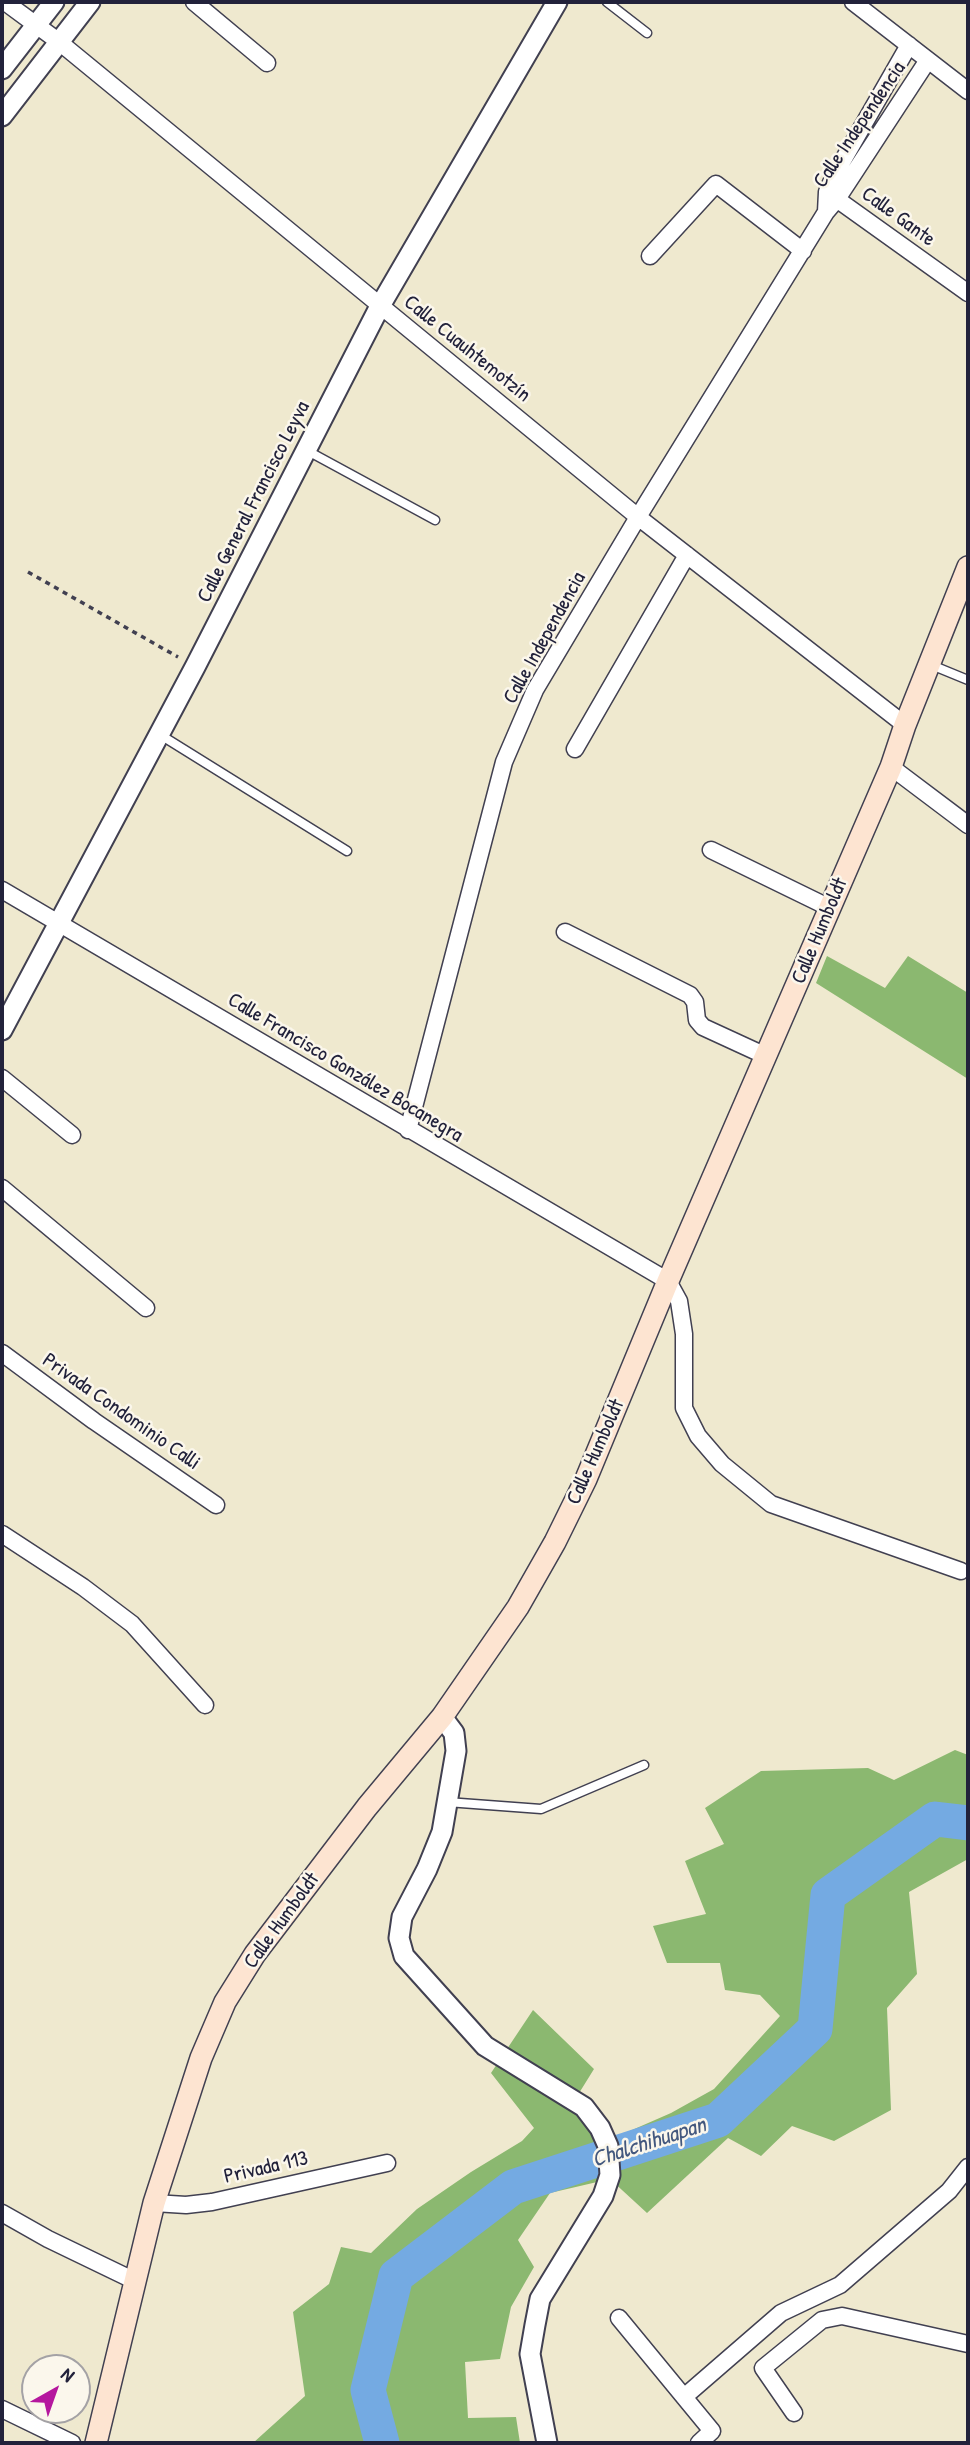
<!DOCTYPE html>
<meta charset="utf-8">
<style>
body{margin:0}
#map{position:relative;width:970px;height:2445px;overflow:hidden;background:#efe9cf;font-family:"Patrick Hand",sans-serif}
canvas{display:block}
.frame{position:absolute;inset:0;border:4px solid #22223b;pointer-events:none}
.north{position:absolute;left:21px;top:2354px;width:70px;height:70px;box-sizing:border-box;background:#fbf7ec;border:2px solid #a4a2a5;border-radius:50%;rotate:40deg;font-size:19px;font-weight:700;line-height:28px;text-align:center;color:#22223b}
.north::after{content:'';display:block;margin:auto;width:24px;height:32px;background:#b5179e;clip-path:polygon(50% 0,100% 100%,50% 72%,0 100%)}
</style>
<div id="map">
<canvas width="970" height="2445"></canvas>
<div class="frame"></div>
<div class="north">N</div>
</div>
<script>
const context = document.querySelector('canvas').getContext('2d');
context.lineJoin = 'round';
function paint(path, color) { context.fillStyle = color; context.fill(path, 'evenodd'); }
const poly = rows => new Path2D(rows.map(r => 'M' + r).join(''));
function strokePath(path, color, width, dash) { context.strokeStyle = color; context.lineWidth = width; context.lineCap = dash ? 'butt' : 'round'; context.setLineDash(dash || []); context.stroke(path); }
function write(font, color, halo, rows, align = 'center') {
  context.font = font + ' "Patrick Hand",sans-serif'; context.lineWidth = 5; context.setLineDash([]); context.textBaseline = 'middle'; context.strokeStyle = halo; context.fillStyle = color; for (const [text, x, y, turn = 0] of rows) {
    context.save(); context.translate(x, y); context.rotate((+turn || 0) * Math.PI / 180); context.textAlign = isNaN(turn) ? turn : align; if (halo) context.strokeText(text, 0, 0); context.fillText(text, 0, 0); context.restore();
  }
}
paint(poly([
 [827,956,885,988,908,956,968,993,968,1079,816,983],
 [955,1750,968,1755,968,1859,909,1892,917,1974,887,2008,891,2110,834,2141,792,2126,761,2156,728,2138,647,2213,610,2179,550,2193,518,2240,534,2267,511,2307,500,2359,465,2362,468,2418,516,2417,520,2443,253,2443,305,2396,293,2312,329,2284,341,2247,371,2253,417,2209,471,2172,522,2141,534,2128,491,2073,533,2010,594,2069,576,2098,616,2137,671,2113,714,2089,780,2016,760,1995,725,1990,720,1963,667,1963,653,1926,706,1914,685,1861,724,1844,705,1808,761,1771,868,1768,894,1780]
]), '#8bb870');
strokePath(poly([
 [382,2443,368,2390,396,2276,513,2187,718,2120,815,2029,828,1895,935,1819,968,1823]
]), '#74aae2', 35);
const service = poly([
 [607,2,647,33],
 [306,450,435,520],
 [929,664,968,680],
 [159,734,347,851],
 [447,1802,541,1809,644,1765]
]);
const minor = poly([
 [5,2,58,41,638,517,905,725],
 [194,2,267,63],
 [853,2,968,91],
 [831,195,968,293],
 [826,212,827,192,834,176,909,45],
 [650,256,716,184,803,251],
 [575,749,687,555],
 [891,767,968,825],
 [711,850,830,908],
 [2,890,668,1281,679,1301,684,1334,684,1408,698,1436,722,1464,771,1504,961,1571],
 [565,932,690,995,695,1002,697,1020,703,1027,766,1056],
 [2,1078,72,1135],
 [408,1130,504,762,535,690,638,517,826,212,837,199,928,60],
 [2,1188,146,1308],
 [2,1353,94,1421,216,1505],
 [2,1534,83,1587,132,1624,205,1705],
 [154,2203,186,2205,212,2202,387,2163],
 [2,2213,48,2239,135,2281],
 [619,2318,712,2431,699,2443],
 [684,2397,781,2313,840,2285,949,2191,968,2167],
 [2,2409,72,2443],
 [794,2413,763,2368,822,2320,842,2316,968,2344]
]);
const tertiary = poly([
 [2,69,54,2],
 [2,116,90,2],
 [2,1030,195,667,380,306,557,2],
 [442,1717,454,1733,456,1751,442,1832,427,1869,402,1917,399,1938,404,1956,485,2046,584,2107,600,2128,608,2146,610,2175,603,2196,540,2299,535,2325,530,2354,547,2443]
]);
const secondary = poly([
 [96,2443,154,2203,201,2058,225,2002,255,1954,367,1807,442,1717,518,1607,555,1542,586,1479,668,1281,891,767,905,725,968,567]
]);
strokePath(service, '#414051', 11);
strokePath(minor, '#414051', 19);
strokePath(tertiary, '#414051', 23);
strokePath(secondary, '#414051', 24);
strokePath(poly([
 [28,572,178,657]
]), '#414051', 3.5, [5, 5]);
strokePath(service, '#fff', 8);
strokePath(minor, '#fff', 16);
strokePath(tertiary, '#fff', 19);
strokePath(secondary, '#fde4d1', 21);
write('21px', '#22223b', '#fbf7ec', [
 ["Calle Independencia",860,125,-56],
 ["Calle Gante",898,217,36],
 ["Calle Cuauhtemotzín",467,349,39],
 ["Calle General Francisco Leyva",254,502,-63],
 ["Calle Independencia",545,638,-61],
 ["Calle Humboldt",820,931,-67],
 ["Calle Francisco González Bocanegra",345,1068,31],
 ["Privada Condominio Calli",121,1412,35],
 ["Calle Humboldt",596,1452,-66],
 ["Calle Humboldt",282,1921,-54],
 ["Privada 113",266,2168,-13]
]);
write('italic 23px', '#43587e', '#fbf7ec', [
 ["Chalchihuapan",649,2143,-18]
]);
</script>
